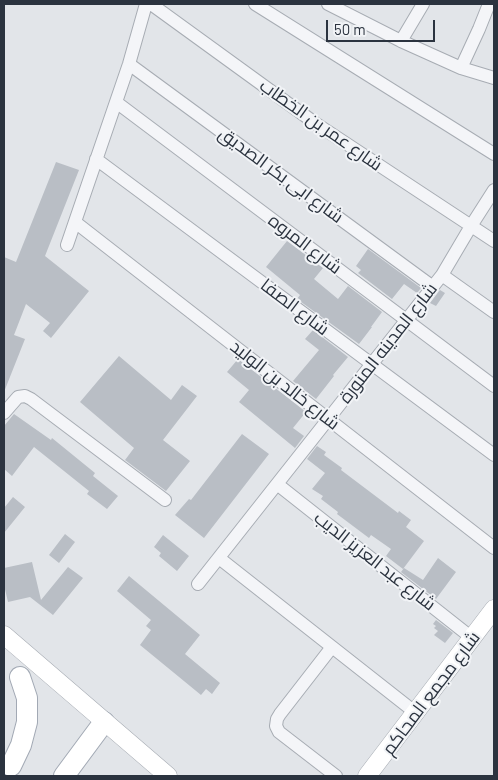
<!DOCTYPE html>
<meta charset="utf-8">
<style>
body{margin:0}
#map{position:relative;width:498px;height:780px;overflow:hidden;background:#e2e5e9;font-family:Barlow,sans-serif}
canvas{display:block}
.frame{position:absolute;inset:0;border:5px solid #2b333f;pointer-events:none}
.scale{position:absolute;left:326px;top:20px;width:109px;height:22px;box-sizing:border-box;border:2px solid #2b333f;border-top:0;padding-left:6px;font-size:15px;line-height:18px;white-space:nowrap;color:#2b333f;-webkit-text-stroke:4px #f1f3f6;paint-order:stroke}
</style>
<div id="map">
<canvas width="498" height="780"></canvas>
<div class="frame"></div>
<div class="scale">50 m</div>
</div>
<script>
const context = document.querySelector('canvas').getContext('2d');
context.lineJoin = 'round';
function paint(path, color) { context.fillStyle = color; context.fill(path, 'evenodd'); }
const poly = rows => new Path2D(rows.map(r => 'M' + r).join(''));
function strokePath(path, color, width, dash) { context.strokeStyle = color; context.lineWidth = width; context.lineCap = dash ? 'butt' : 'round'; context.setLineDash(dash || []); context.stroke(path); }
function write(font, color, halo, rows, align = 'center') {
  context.font = font + ' Barlow,Cairo,sans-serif'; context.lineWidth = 4; context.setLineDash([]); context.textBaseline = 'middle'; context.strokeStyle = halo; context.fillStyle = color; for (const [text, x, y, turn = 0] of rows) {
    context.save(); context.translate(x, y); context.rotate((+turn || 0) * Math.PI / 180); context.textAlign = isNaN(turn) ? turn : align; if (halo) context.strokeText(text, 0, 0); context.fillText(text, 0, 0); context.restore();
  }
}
paint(poly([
 [56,162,79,170,45,256,89,291,51,338,43,331,50,323,26,304,14,335,25,339,4,392,4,257,16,262],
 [287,241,323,268,314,279,338,299,348,286,382,312,371,327,372,327,359,344,297,299,300,295,266,267],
 [368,249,421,288,417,293,404,284,392,299,358,273,361,270,356,266],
 [440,290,445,293,436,306,430,303],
 [313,330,348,357,333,375,334,376,316,399,293,381,319,350,305,339],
 [119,356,171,400,182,385,197,396,163,440,190,461,166,491,125,460,134,448,80,402],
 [238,359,306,412,293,428,304,436,295,448,239,402,249,390,227,372],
 [14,414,51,440,52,438,95,473,93,476,118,496,107,509,87,494,89,491,34,447,12,476,4,469,4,426],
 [242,434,269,454,204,538,175,515,189,499,191,500],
 [317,446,326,452,324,455,342,468,341,470,398,513,399,511,411,520,406,527,424,541,403,569,386,556,391,549,371,535,369,538,337,514,338,512,321,499,323,496,312,489,325,473,307,459],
 [13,497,25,507,4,533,4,508],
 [65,534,75,542,59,563,49,555],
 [163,535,189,556,177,571,159,556,161,553,154,547],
 [438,558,456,572,436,599,401,572,404,568,423,580],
 [32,562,41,600,68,567,83,578,53,615,30,597,8,602,4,585,4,568],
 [129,576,200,635,185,654,220,683,212,694,206,689,201,695,140,645,151,630,146,626,151,620,117,591],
 [436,620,453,633,445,643,434,635,438,631,434,628,436,626,433,624]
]), '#b9bec5');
const street = poly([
 [151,4,315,123,494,241],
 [255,4,494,154],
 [328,4,401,41,461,68,494,78],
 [401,41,423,4],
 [129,64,433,287],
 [461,68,479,29,489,4],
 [116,102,494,386],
 [96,159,494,455],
 [75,222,494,548],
 [67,245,129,64,146,4],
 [442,275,494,312],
 [4,413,18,397,25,396,31,399,165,500],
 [277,484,472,638],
 [219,558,416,713],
 [198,584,442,275,471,226,494,190],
 [332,647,280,714,277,719,276,726,279,732,336,776]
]);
const secondary = poly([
 [4,635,168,776],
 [367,776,494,609]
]);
const primary = poly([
 [11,766,21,745,27,722,27,698,20,677],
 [64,776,104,722]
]);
strokePath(street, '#a7acb3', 14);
strokePath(secondary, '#a7acb3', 19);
strokePath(primary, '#a2a9b4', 22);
strokePath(street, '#f4f5f8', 12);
strokePath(secondary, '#fff', 18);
strokePath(primary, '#fff', 20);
write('18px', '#2b333f', '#f1f3f6', [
 ["شارع عمر بن الخطاب",321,125,35],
 ["شارع ابى بكر الصديق",281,175,36],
 ["شارع المروه",305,244,37],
 ["شارع الصفا",295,307,37],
 ["شارع المدينه المنورة",388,343,-52],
 ["شارع خالد بن الوليد",285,385,38],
 ["شارع عبد العزيز الديب",375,561,38],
 ["شارع مجمع المحاكم",431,693,-53]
]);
</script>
